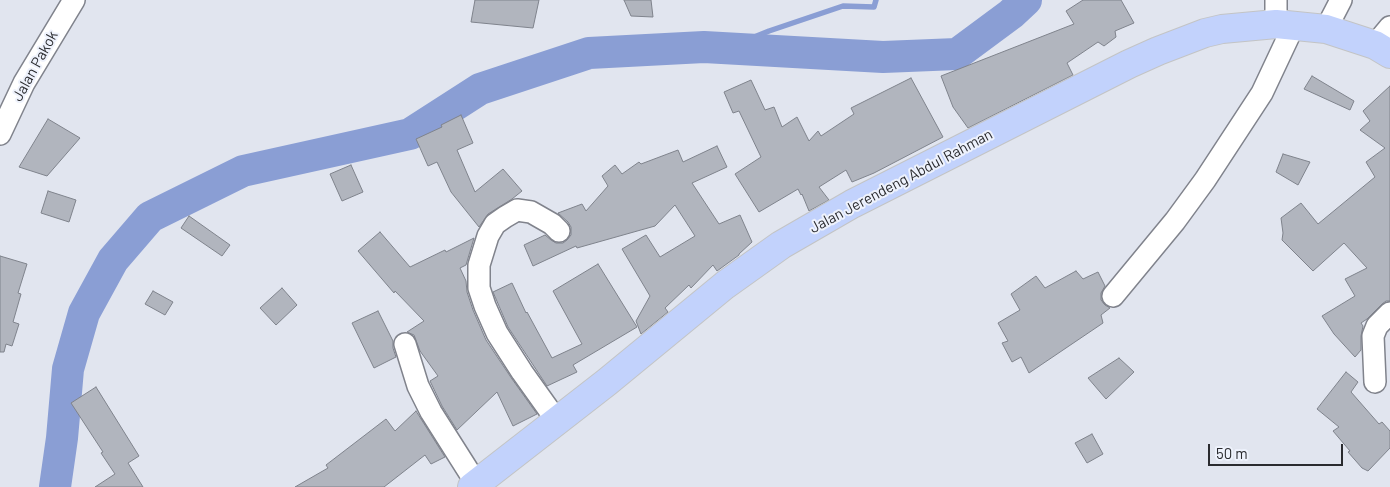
<!DOCTYPE html>
<style>
body{margin:0}
#map{position:relative;width:1390px;height:487px;overflow:hidden;background:#e1e5ef;font-family:Barlow,sans-serif}
canvas{display:block}
.scale{position:absolute;left:1208px;top:444px;width:135px;height:22px;box-sizing:border-box;border:2px solid #2a2b2f;border-top:0;padding-left:6px;font-size:15px;line-height:18px;white-space:nowrap;color:#2a2b2f;-webkit-text-stroke:4px #eef2fc;paint-order:stroke}
</style>
<div id="map">
<canvas width="1390" height="487"></canvas>
<div class="scale">50 m</div>
</div>
<script>
const context = document.querySelector('canvas').getContext('2d');
context.lineJoin = 'round';
const poly = rows => new Path2D(rows.map(r => 'M' + r).join(''));
function strokePath(path, color, width, dash) { context.strokeStyle = color; context.lineWidth = width; context.lineCap = dash ? 'butt' : 'round'; context.setLineDash(dash || []); context.stroke(path); }
function paint(path, color) { context.fillStyle = color; context.fill(path, 'evenodd'); }
function write(font, color, halo, rows, align = 'center') {
  context.font = font + ' Barlow,sans-serif'; context.lineWidth = 4; context.setLineDash([]); context.textBaseline = 'middle'; context.strokeStyle = halo; context.fillStyle = color; for (const [text, x, y, turn = 0] of rows) {
    context.save(); context.translate(x, y); context.rotate((+turn || 0) * Math.PI / 180); context.textAlign = isNaN(turn) ? turn : align; if (halo) context.strokeText(text, 0, 0); context.fillText(text, 0, 0); context.restore();
  }
}
strokePath(poly([
 [727,48,769,31,843,6,874,7,876,0]
]), '#8a9ed4', 5.5);
strokePath(poly([
 [55,487,62,438,68,369,84,313,113,260,150,217,243,171,410,134,480,89,589,53,704,47,883,57,957,54,1011,14,1026,0]
]), '#8a9ed4', 32);
const building = poly([
 [475,0,539,0,533,28,471,22,475,0],
 [624,0,651,0,653,17,631,16,624,0],
 [1083,0,1121,0,1134,23,1115,31,1116,37,1104,46,1098,42,1067,63,1073,75,968,128,953,107,941,76,1074,24,1066,11,1083,0],
 [1312,76,1354,101,1350,110,1304,89,1312,76],
 [911,78,943,137,874,173,852,182,846,170,819,187,829,200,809,211,802,194,801,195,798,189,759,212,735,174,761,157,739,111,733,113,724,92,751,80,765,110,774,107,782,127,797,117,809,141,818,131,821,136,854,114,851,108,911,78],
 [1390,86,1390,301,1386,301,1382,304,1367,319,1361,323,1363,326,1361,336,1361,350,1355,357,1334,334,1322,316,1355,296,1345,279,1367,268,1344,243,1313,271,1282,240,1283,233,1281,218,1301,203,1318,224,1375,177,1366,162,1385,148,1360,130,1370,121,1363,111,1390,86],
 [461,115,473,143,457,150,475,192,503,169,522,191,512,199,488,214,479,227,451,192,437,162,428,166,416,139,442,127,441,125,461,115],
 [48,119,80,138,47,176,19,167,48,119],
 [717,146,727,167,692,183,719,224,740,215,752,242,739,254,739,255,717,271,713,265,691,288,689,285,665,308,668,312,641,334,636,321,650,296,622,249,646,235,660,257,695,236,675,205,655,226,577,248,576,246,533,266,524,245,545,235,551,240,556,243,563,243,567,240,571,235,571,227,568,222,558,213,582,204,586,211,608,186,602,176,615,165,622,174,639,162,641,164,678,150,683,162,717,146],
 [1283,154,1310,162,1298,185,1276,172,1283,154],
 [351,165,363,192,342,201,330,174,351,165],
 [48,191,76,200,69,222,41,213,48,191],
 [189,216,230,245,222,256,181,228,189,216],
 [380,232,410,267,445,250,446,252,474,238,466,265,460,268,466,281,467,292,473,310,486,340,512,379,537,414,513,426,497,392,457,430,442,406,430,381,438,376,420,351,414,335,407,332,424,321,395,291,394,293,358,251,380,232],
 [0,256,27,264,18,293,21,294,13,322,19,324,12,346,6,344,4,352,0,352,0,256],
 [598,264,637,327,573,365,577,372,547,386,508,327,493,292,512,283,526,313,527,312,552,358,582,344,553,291,598,264],
 [1076,271,1083,279,1098,272,1105,286,1101,293,1101,300,1105,305,1110,308,1101,315,1103,323,1029,373,1021,357,1012,362,1002,343,1008,341,998,323,1020,310,1011,294,1036,276,1045,288,1076,271],
 [282,288,297,305,276,325,260,308,282,288],
 [153,291,173,302,165,315,145,304,153,291],
 [378,311,393,341,393,348,396,357,374,368,352,323,378,311],
 [1119,358,1134,372,1106,399,1088,378,1119,358],
 [1346,372,1358,382,1351,392,1379,424,1382,422,1390,431,1390,448,1368,471,1362,468,1348,452,1350,451,1333,431,1339,427,1317,409,1346,372],
 [96,387,139,456,128,463,143,487,95,487,115,474,101,453,103,452,71,403,96,387],
 [416,411,445,457,431,464,425,455,384,487,295,487,328,468,326,465,386,419,395,431,416,411],
 [1092,434,1103,454,1087,463,1075,443,1092,434]
]);
paint(building, '#b1b5be');
strokePath(building, '#7f838c', 1);
const minor = poly([
 [1276,24,1276,0],
 [1326,29,1341,0],
 [1375,45,1390,27],
 [0,134,24,83,74,0],
 [1113,296,1175,221,1205,180,1262,93,1294,25],
 [405,344,418,386,431,412,476,483],
 [1375,382,1373,336,1377,326,1390,313],
 [557,421,522,372,497,333,485,306,479,288,479,265,488,236,495,224,505,217,517,210,531,212,552,224,559,231]
]);
const highway = poly([
 [472,487,607,382,725,285,781,245,852,204,1129,64,1158,51,1205,33,1222,29,1276,24,1326,29,1375,45,1390,54]
]);
strokePath(minor, '#80838c', 24);
strokePath(highway, '#c3c4c5', 30);
strokePath(minor, '#fff', 21);
strokePath(highway, '#c2d2fc', 28);
write('15px', '#2a2b2f', '#eef2fc', [
 ["Jalan Pakok",35,66,-61],
 ["Jalan Jerendeng Abdul Rahman",901,181,-28]
]);
</script>
